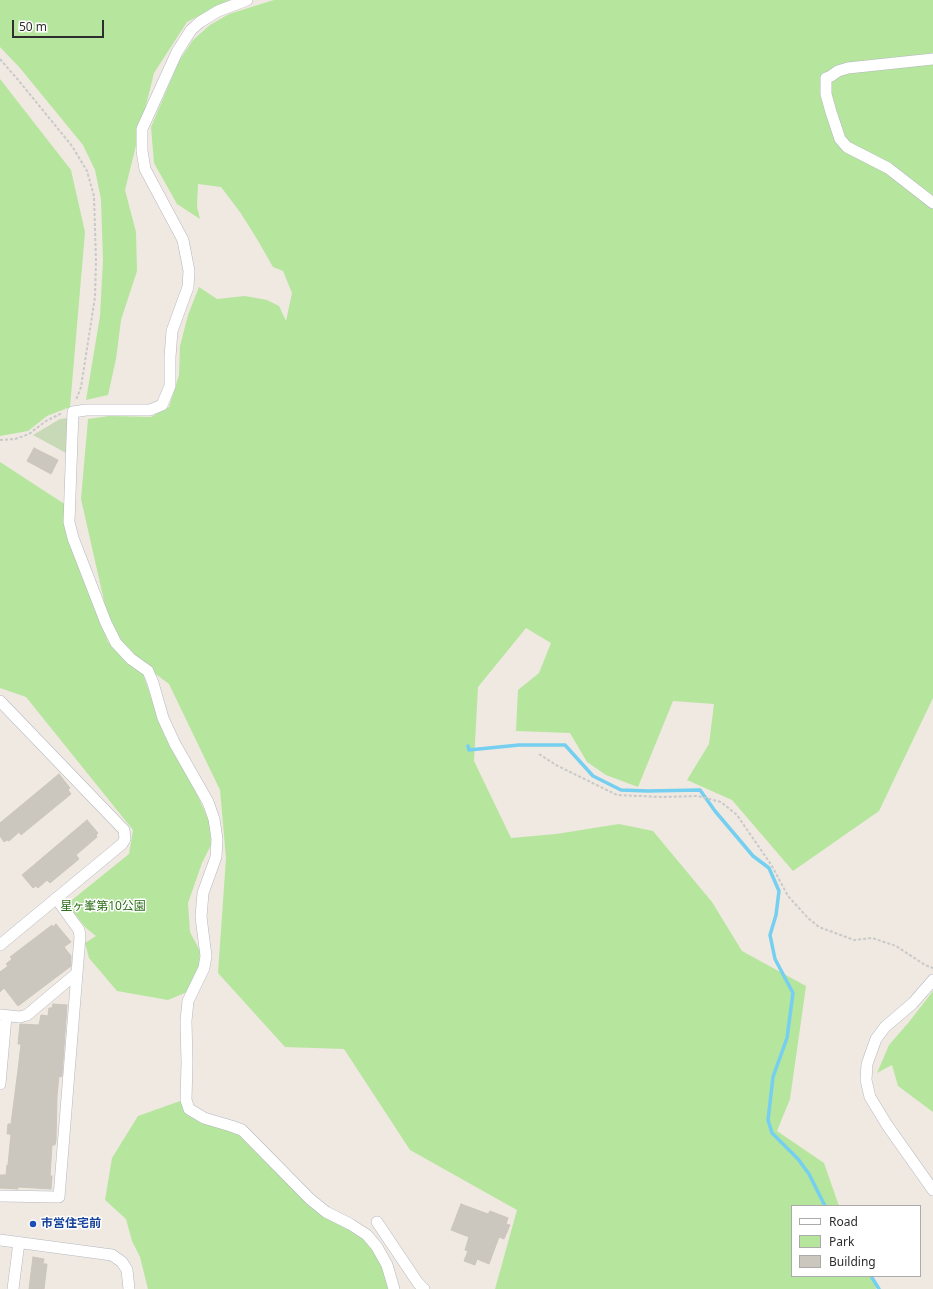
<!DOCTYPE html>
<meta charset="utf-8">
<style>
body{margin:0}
#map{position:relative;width:933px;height:1289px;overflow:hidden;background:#efe9e1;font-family:"Noto Sans",sans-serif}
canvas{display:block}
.legend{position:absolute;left:791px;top:1205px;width:130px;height:72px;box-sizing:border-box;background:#fff;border:1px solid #ababab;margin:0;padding:5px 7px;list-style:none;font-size:12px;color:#2e2e2e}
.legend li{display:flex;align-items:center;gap:8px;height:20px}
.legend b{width:20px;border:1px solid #ababab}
.scale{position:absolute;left:12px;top:20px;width:92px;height:18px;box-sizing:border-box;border:2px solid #2e2e2e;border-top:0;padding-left:5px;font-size:12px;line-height:14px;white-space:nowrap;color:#2e2e2e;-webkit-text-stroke:3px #fff;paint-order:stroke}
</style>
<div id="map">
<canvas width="933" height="1289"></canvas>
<ul class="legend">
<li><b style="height:5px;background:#fff"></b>Road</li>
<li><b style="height:11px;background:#b6e59e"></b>Park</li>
<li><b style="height:11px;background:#cbc7bf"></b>Building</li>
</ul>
<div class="scale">50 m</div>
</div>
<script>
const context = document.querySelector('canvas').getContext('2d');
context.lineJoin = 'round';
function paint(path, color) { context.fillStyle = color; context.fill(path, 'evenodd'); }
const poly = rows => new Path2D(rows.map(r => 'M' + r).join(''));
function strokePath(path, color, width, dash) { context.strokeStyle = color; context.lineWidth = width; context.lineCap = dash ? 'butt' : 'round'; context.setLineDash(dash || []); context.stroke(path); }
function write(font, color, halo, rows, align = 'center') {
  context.font = font + ' "Noto Sans","Noto Sans JP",sans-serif'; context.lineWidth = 3; context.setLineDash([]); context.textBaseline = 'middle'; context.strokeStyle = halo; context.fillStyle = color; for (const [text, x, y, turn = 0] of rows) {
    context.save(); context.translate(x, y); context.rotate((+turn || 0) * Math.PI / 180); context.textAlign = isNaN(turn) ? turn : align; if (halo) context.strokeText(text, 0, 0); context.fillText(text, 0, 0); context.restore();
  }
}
paint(poly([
 [0,0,229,0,187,22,154,73,125,190,136,232,137,271,121,320,116,359,108,395,86,400,100,316,103,261,101,199,95,170,83,145,20,68,0,47],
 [274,0,933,0,933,698,879,811,793,871,732,800,687,780,709,744,714,704,673,701,638,787,606,775,587,762,570,733,516,731,518,690,539,673,551,643,526,628,478,687,474,761,511,838,556,834,619,824,653,831,712,902,742,951,806,986,790,1099,777,1131,824,1163,839,1206,792,1206,792,1276,873,1276,876,1289,495,1289,517,1210,410,1150,344,1049,285,1047,218,973,226,858,220,790,169,684,124,650,107,614,81,499,88,419,109,416,151,417,169,407,179,375,180,346,188,315,199,287,217,299,245,296,267,300,279,306,286,321,292,293,283,271,273,267,257,239,240,212,221,187,198,184,197,207,200,219,177,204,154,163,151,127,179,61,193,40,210,25,229,14],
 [0,79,71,170,85,232,70,407,47,416,28,431,0,436],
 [0,462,66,505,66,527,108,642,143,674,164,735,195,790,210,823,211,845,202,863,188,903,190,932,200,951,199,969,187,992,168,1000,117,991,89,958,85,943,96,936,86,928,67,904,129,854,133,830,26,697,0,688],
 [933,991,933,1112,898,1086,892,1065,877,1073,889,1045,909,1022],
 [183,1100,202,1118,247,1131,315,1201,365,1230,394,1289,148,1289,140,1257,132,1241,126,1219,105,1200,112,1158,138,1116]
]), '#b6e59e');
paint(poly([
 [68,418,66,453,33,435,60,419]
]), '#c8d9b8');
strokePath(poly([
 [468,746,469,750,519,745,565,745,593,776,621,790,648,791,700,790,715,811,753,856,769,868,779,891,776,915,770,935,775,959,793,993,787,1038,773,1077,768,1120,772,1133,798,1159,809,1174,825,1206],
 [871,1276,879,1289]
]), '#75cff0', 3.5);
const building = poly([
 [34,448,58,460,51,474,27,461,34,448],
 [59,774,70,788,68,790,71,794,21,835,19,832,9,841,7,840,4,842,0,836,0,823,59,774],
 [87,820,98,833,96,835,97,837,76,855,79,859,50,883,47,880,38,888,36,886,33,888,22,875,87,820],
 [56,924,71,942,64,947,71,956,71,966,18,1006,4,988,0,992,0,972,8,966,6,964,12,959,10,957,52,925,53,927,56,924],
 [53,1004,67,1005,62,1076,61,1077,59,1076,57,1096,56,1140,55,1145,52,1145,50,1176,52,1176,51,1189,18,1187,18,1189,0,1188,0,1175,6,1175,7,1165,8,1165,11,1134,7,1134,8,1124,11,1124,18,1070,21,1044,18,1044,20,1024,39,1025,41,1015,48,1016,49,1008,52,1008,53,1004],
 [461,1204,488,1214,490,1211,508,1218,506,1224,510,1225,504,1239,499,1237,489,1264,477,1259,475,1265,464,1261,468,1251,465,1250,469,1237,451,1230,461,1204],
 [33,1257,44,1259,43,1264,47,1264,44,1289,29,1289,33,1257]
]);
paint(building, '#cbc7bf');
strokePath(building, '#cbc5ba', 1);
const minor = poly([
 [247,0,218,11,200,22,191,30,177,52,142,129,142,151,145,169,183,240,189,271,188,287,172,331,170,357,170,386,162,405,150,410,86,410,73,412,69,522,73,538,106,623,116,643,131,659,148,671,153,683,163,718,175,744,208,802,214,819,217,839,216,857,203,893,201,917,206,956,204,968,188,1001,186,1021,187,1063,186,1100,189,1109,204,1118,231,1126,242,1130,310,1199,326,1212,350,1224,367,1235,377,1247,387,1265,394,1289],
 [933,59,848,68,838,71,831,76,826,78,826,94,831,112,840,139,847,147,888,168,933,203],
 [0,701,124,830,125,839,122,844,0,945],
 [933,980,913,1003,885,1027,876,1039,867,1064,866,1080,870,1097,887,1125,933,1190],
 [0,1015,20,1017,27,1015,77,973],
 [0,1084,6,1016],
 [0,1196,59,1197,80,936,79,930,56,898],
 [377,1222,418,1283,424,1289],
 [0,1240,112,1255,122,1262,127,1270,129,1289],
 [13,1289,19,1242]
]);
strokePath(minor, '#b4b7c1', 12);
strokePath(poly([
 [0,59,19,81,72,146,87,171,94,196,96,261,95,297,81,387,76,400],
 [0,440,15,439,29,434,46,421,62,413],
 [539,754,556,765,617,795,662,797,698,796,721,802,737,815,772,866,788,896,808,918,819,927,854,940,872,938,896,946,925,965,933,968]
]), '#c9c9c9', 2, [3, 2]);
strokePath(minor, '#fff', 11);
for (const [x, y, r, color] of [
 [33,1224,4,"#1a4fb4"]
]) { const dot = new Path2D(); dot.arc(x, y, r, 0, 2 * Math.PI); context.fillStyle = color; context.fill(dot); strokePath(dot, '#fff', 1.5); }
write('12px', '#2c6e1b', '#fff', [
 ["星ヶ峯第10公園",103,907]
]);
write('bold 12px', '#164399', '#fff', [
 ["市営住宅前",41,1224]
], 'left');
</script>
